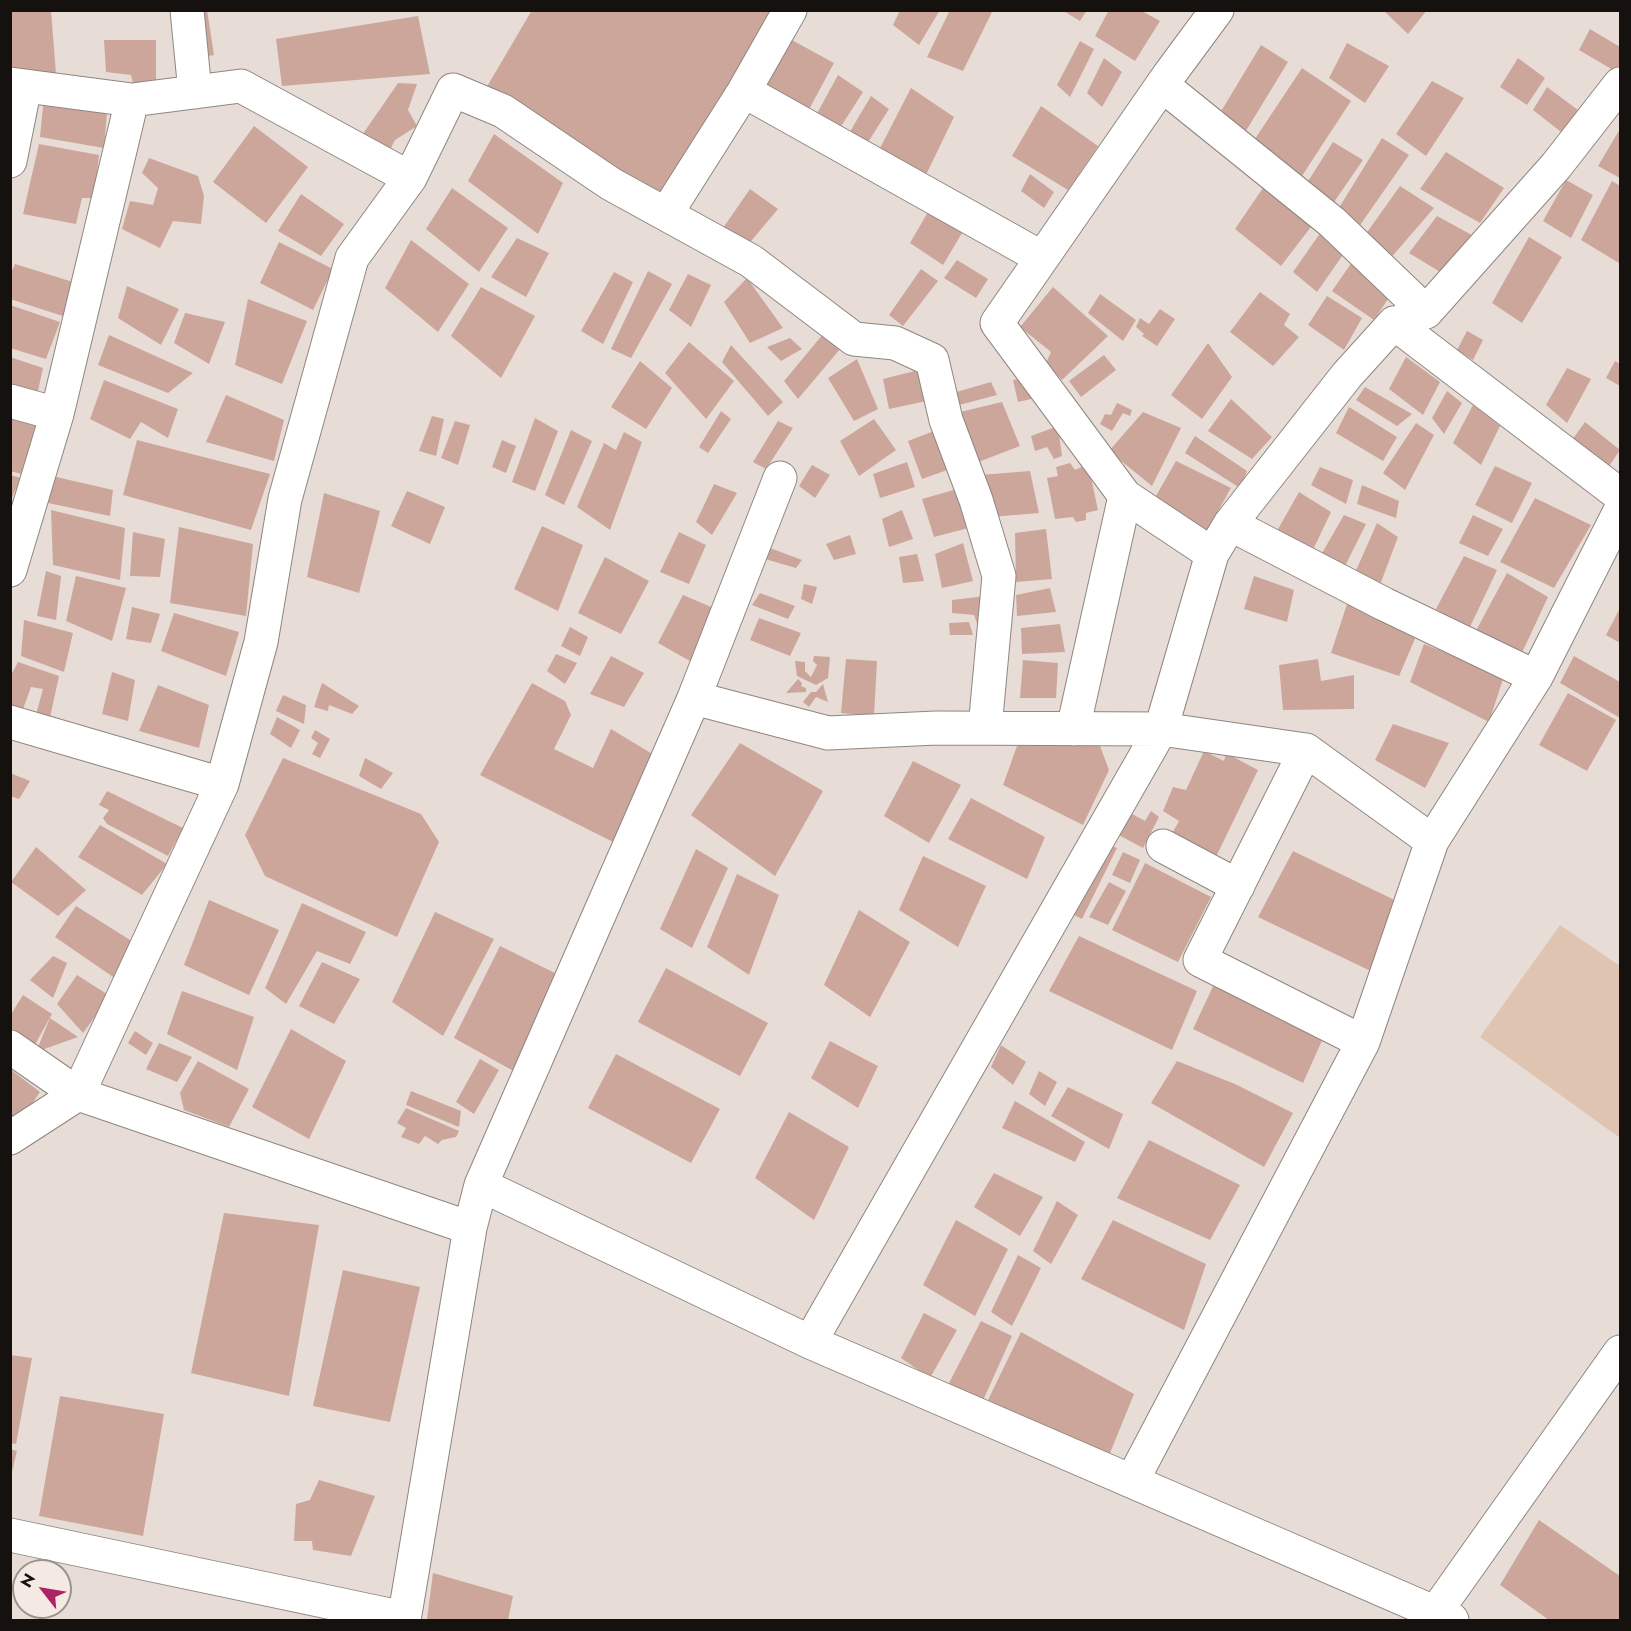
<!DOCTYPE html>
<style>
body{margin:0}
#map{position:relative;width:1631px;height:1631px;overflow:hidden;background:#e7ddd6;font-family:Jost,sans-serif}
canvas{display:block}
.frame{position:absolute;inset:0;border:12px solid #15110f;pointer-events:none}
.north{position:absolute;left:12px;top:1559px;width:60px;height:60px;box-sizing:border-box;background:#f4eae3;border:2px solid #9b938e;border-radius:50%;rotate:301deg;font-size:16px;font-weight:700;line-height:24px;text-align:center;color:#15110f}
.north::after{content:'';display:block;margin:auto;width:21px;height:27px;background:#ac2366;clip-path:polygon(50% 0,100% 100%,50% 72%,0 100%)}
</style>
<div id="map">
<canvas width="1631" height="1631"></canvas>
<div class="frame"></div>
<div class="north">N</div>
</div>
<script>
const context = document.querySelector('canvas').getContext('2d');
context.lineJoin = 'round';
function paint(path, color) { context.fillStyle = color; context.fill(path, 'evenodd'); }
const poly = rows => new Path2D(rows.map(r => 'M' + r).join(''));
function strokePath(path, color, width, dash) { context.strokeStyle = color; context.lineWidth = width; context.lineCap = dash ? 'butt' : 'round'; context.setLineDash(dash || []); context.stroke(path); }
paint(poly([
 [1560,925,1620,966,1620,1138,1480,1037]
]), '#dfc4b1');
paint(poly([
 [10,10,51,10,56,74,10,76],
 [199,10,207,10,214,55,203,57],
 [532,10,773,10,663,199,485,90],
 [900,10,940,10,919,45,893,25],
 [950,10,993,10,963,71,927,57],
 [1062,10,1087,10,1080,21],
 [1109,10,1140,10,1160,21,1135,61,1095,36],
 [1383,10,1427,10,1408,34],
 [418,16,430,74,282,86,276,39],
 [1590,29,1620,47,1620,69,1618,73,1579,50],
 [790,39,834,63,806,115,761,88],
 [104,40,156,40,156,80,133,83,131,75,106,72],
 [1080,41,1094,49,1070,97,1057,85],
 [1347,43,1389,66,1365,103,1329,78],
 [1261,45,1288,62,1241,139,1214,123],
 [1104,58,1122,72,1102,107,1087,93],
 [1518,58,1545,78,1527,105,1500,87],
 [1302,68,1351,101,1298,182,1249,148],
 [838,75,863,92,838,131,815,117],
 [1432,81,1464,98,1426,156,1396,134],
 [398,83,417,84,408,110,417,126,395,140,386,158,358,141],
 [1547,87,1582,113,1565,135,1533,110],
 [911,88,954,117,922,183,878,152],
 [871,96,889,109,865,147,848,135],
 [44,97,107,112,104,148,40,137],
 [1041,106,1098,146,1068,190,1012,156],
 [254,126,308,167,266,223,213,182],
 [1620,129,1620,178,1598,166],
 [494,134,563,183,538,234,468,181],
 [1382,138,1409,155,1358,228,1337,211],
 [1333,142,1363,160,1332,205,1305,186],
 [39,144,99,155,94,198,82,198,76,224,23,214],
 [1446,152,1504,188,1480,223,1420,189],
 [149,158,198,176,204,196,201,224,173,221,160,248,122,229,130,201,153,205,158,188,142,173],
 [1030,174,1054,192,1044,208,1021,191],
 [1566,180,1593,195,1571,238,1543,221],
 [1612,181,1620,186,1619,263,1581,240],
 [1267,182,1317,219,1281,266,1235,229],
 [1400,186,1434,208,1389,260,1363,238],
 [452,188,508,228,479,272,426,229],
 [750,189,778,209,747,246,723,228],
 [301,194,344,224,321,256,278,231],
 [928,212,965,228,943,265,910,243],
 [1437,216,1481,240,1450,278,1409,253],
 [1323,229,1347,249,1317,292,1293,272],
 [1529,237,1562,257,1522,323,1492,303],
 [517,238,549,253,526,297,491,277],
 [411,240,469,284,438,332,385,288],
 [279,242,333,269,313,310,260,283],
 [957,260,988,279,976,298,944,278],
 [1352,262,1394,290,1374,320,1332,291],
 [15,264,73,282,63,316,10,299,10,275],
 [921,269,938,281,903,326,889,315],
 [648,271,672,284,631,358,611,349],
 [614,272,633,282,603,344,581,331],
 [688,274,711,285,691,327,669,310],
 [747,278,783,328,750,343,724,302],
 [127,286,179,309,161,345,118,318],
 [481,287,535,316,501,378,451,336],
 [1053,287,1108,336,1062,380,1046,363,1051,352,1020,327],
 [1260,292,1290,314,1284,325,1299,337,1273,366,1230,332],
 [1100,294,1136,320,1123,341,1088,313],
 [1327,296,1362,318,1344,350,1308,325],
 [248,299,307,321,282,384,235,365],
 [10,305,60,322,46,359,10,348],
 [1160,309,1175,319,1157,346,1142,336,1144,334,1136,327,1140,318,1149,324],
 [185,313,225,322,209,364,174,343],
 [1467,331,1483,340,1473,360,1457,350],
 [824,333,841,348,798,399,784,381],
 [109,335,193,373,168,393,98,365],
 [790,338,802,349,781,361,767,347],
 [689,342,734,381,706,419,665,373],
 [1208,343,1232,377,1202,419,1171,395],
 [731,345,783,402,768,416,722,362],
 [1104,355,1116,370,1081,397,1069,381],
 [10,357,43,368,36,400,10,391],
 [1406,357,1440,382,1423,415,1389,389],
 [857,359,878,409,854,421,828,378],
 [640,361,672,388,646,429,611,407],
 [1615,361,1620,364,1620,386,1606,378],
 [1567,368,1591,379,1567,423,1546,405],
 [919,370,931,400,889,409,883,379],
 [1020,379,1040,397,1018,402,1013,380],
 [104,380,178,409,168,438,141,422,130,439,90,419],
 [991,382,997,395,959,405,953,393],
 [1365,387,1412,414,1397,426,1356,400],
 [1447,391,1462,403,1444,434,1432,418],
 [226,395,284,420,274,461,206,442],
 [1231,399,1272,437,1252,459,1208,431],
 [1002,402,1020,446,973,464,956,413],
 [1117,403,1132,410,1130,416,1123,413,1112,431,1100,424,1105,414,1111,415],
 [1473,405,1500,426,1481,465,1453,443],
 [1349,407,1397,437,1383,461,1336,433],
 [721,411,731,419,708,453,699,447],
 [1143,412,1181,428,1152,486,1109,451],
 [10,413,37,420,22,474,10,471],
 [432,416,444,419,436,456,419,451],
 [535,418,558,431,535,491,512,482],
 [874,419,896,450,859,476,840,441],
 [455,421,470,425,458,465,441,458],
 [778,421,793,428,766,469,753,462],
 [1585,422,1620,450,1605,472,1567,447],
 [1416,423,1434,435,1405,490,1383,473],
 [1058,426,1062,456,1054,459,1047,447,1035,451,1031,436],
 [571,430,592,441,564,505,545,495],
 [934,431,953,468,922,479,908,441],
 [624,432,642,442,610,530,577,507,604,443,616,450],
 [1195,436,1247,471,1240,488,1185,453],
 [137,440,270,474,251,530,123,495],
 [502,440,516,446,506,473,492,467],
 [1176,461,1231,488,1204,536,1153,501],
 [907,462,915,487,880,498,873,474],
 [1070,463,1075,470,1088,464,1098,510,1086,513,1086,520,1076,522,1073,517,1055,519,1047,478,1058,476,1056,467],
 [812,465,830,475,815,498,799,486],
 [1495,466,1532,483,1512,523,1475,505],
 [1320,467,1353,480,1346,504,1311,485],
 [1030,471,1039,513,991,517,980,475],
 [10,475,21,478,10,502],
 [52,476,113,490,110,516,48,503],
 [714,484,737,493,712,535,696,522],
 [1362,485,1399,501,1396,518,1357,504],
 [964,487,980,525,934,537,922,499],
 [407,491,445,507,430,544,391,526],
 [1299,492,1331,512,1310,556,1277,531],
 [324,493,380,511,359,593,307,577],
 [1535,498,1591,525,1554,588,1500,562],
 [51,510,125,528,120,580,53,565],
 [902,510,913,539,889,547,882,519],
 [1344,515,1366,524,1342,572,1318,560],
 [1473,515,1503,529,1488,556,1459,543],
 [1377,523,1398,537,1378,590,1354,575],
 [542,526,583,545,558,611,514,589],
 [179,527,253,544,246,616,170,603],
 [1046,529,1052,579,1016,582,1015,533],
 [133,532,165,539,160,577,130,576],
 [679,532,706,545,689,584,660,572],
 [850,535,856,554,834,560,826,544],
 [963,543,973,581,942,588,935,554],
 [770,548,802,560,796,568,765,559],
 [917,554,924,581,903,583,899,557],
 [1464,556,1497,570,1469,629,1436,609],
 [605,557,649,581,621,634,578,613],
 [46,571,61,576,56,620,37,616],
 [1507,573,1548,597,1520,657,1472,638],
 [76,576,126,588,112,641,66,621],
 [1254,576,1294,590,1287,622,1244,609],
 [804,584,817,587,812,604,801,599],
 [1050,588,1056,612,1017,616,1016,595],
 [760,593,795,606,788,619,752,605],
 [683,595,723,612,697,665,658,643],
 [986,596,980,632,974,615,952,613,952,600],
 [1347,604,1417,634,1399,676,1331,653],
 [132,607,160,614,151,643,126,639],
 [1620,608,1620,643,1606,635],
 [174,613,239,632,226,676,161,651],
 [759,618,801,633,790,656,750,640],
 [24,620,73,633,64,672,21,656],
 [969,622,973,635,950,635,949,623],
 [1060,624,1065,652,1022,654,1021,628],
 [570,627,588,637,580,656,561,646],
 [1424,644,1504,676,1489,722,1410,682],
 [556,654,577,663,565,684,547,671],
 [611,656,644,673,624,707,590,694],
 [814,656,830,657,828,678,816,685,797,676,795,661,805,662,805,671,811,677,817,665,813,661],
 [1574,656,1620,682,1620,718,1560,683],
 [846,659,877,661,874,716,841,713],
 [1318,659,1321,681,1354,675,1354,709,1283,710,1279,665],
 [1023,660,1058,663,1056,698,1020,698],
 [18,662,59,676,49,722,35,718,43,689,31,687,22,712,10,708,10,677],
 [112,672,135,680,128,721,102,714],
 [798,679,802,683,801,686,806,688,806,692,786,693],
 [322,683,359,706,352,714,329,705,328,711,314,707],
 [532,683,565,701,571,715,554,749,593,768,611,729,659,758,617,844,480,775],
 [823,684,828,702,816,697,809,707,803,702,811,692,816,692],
 [158,685,209,705,199,748,139,731],
 [1568,693,1616,720,1587,771,1539,745],
 [283,695,306,705,304,724,276,711],
 [277,717,300,730,291,748,270,734],
 [1393,724,1449,743,1425,788,1375,760],
 [315,730,330,739,320,758,312,754,318,743,311,738],
 [1096,735,1109,770,1083,825,1003,785,1017,746],
 [740,743,823,791,775,876,691,815],
 [1204,751,1224,761,1226,753,1258,770,1215,859,1169,839,1179,821,1163,811,1173,787,1186,790],
 [283,758,421,814,439,842,397,937,265,876,245,835],
 [365,758,393,773,381,789,359,776],
 [913,761,961,785,929,843,884,816],
 [10,773,30,781,19,799,10,796],
 [107,791,183,828,168,856,107,824,103,818,109,810,99,805],
 [971,798,1045,837,1027,879,948,839],
 [1125,810,1145,821,1151,811,1159,817,1143,848,1113,832],
 [100,825,167,864,142,895,78,857],
 [1101,842,1117,848,1082,919,1064,910],
 [36,847,86,890,58,916,11,882],
 [696,849,728,868,692,948,660,929],
 [1293,851,1407,906,1379,975,1258,917],
 [1123,852,1140,860,1130,883,1112,875],
 [923,856,986,886,958,947,899,910],
 [1145,863,1211,897,1178,962,1112,930],
 [737,874,779,895,749,975,707,947],
 [1109,882,1126,891,1108,925,1089,917],
 [209,900,279,930,249,995,184,965],
 [302,903,366,932,350,964,317,951,286,1004,265,988],
 [76,906,138,945,116,979,55,937],
 [859,910,910,942,870,1017,824,985],
 [435,912,494,939,443,1036,392,1002],
 [1079,936,1197,991,1172,1050,1049,991],
 [500,946,561,976,517,1073,454,1038],
 [53,956,67,963,53,998,30,980],
 [322,962,360,979,334,1024,299,1006],
 [666,968,768,1023,740,1076,638,1022],
 [77,975,110,996,83,1033,57,1004],
 [1216,980,1324,1036,1303,1083,1193,1029],
 [182,991,254,1017,237,1070,167,1034],
 [23,995,52,1014,32,1050,10,1037,10,1016],
 [50,1018,78,1037,36,1052],
 [291,1029,346,1061,309,1139,252,1107],
 [135,1031,153,1043,146,1055,128,1043],
 [830,1041,878,1066,858,1108,811,1078],
 [159,1043,192,1057,177,1082,146,1069],
 [1001,1045,1026,1062,1013,1085,991,1067],
 [616,1054,720,1109,691,1163,588,1108],
 [480,1059,499,1070,474,1114,456,1102],
 [198,1061,249,1089,229,1127,184,1110,180,1093],
 [1177,1061,1235,1084,1293,1113,1264,1167,1151,1103],
 [10,1069,40,1092,14,1130,10,1126],
 [1039,1071,1057,1082,1045,1106,1029,1094],
 [1068,1087,1123,1114,1109,1149,1051,1116],
 [411,1091,461,1111,459,1127,406,1105],
 [1015,1101,1085,1142,1075,1162,1002,1128],
 [406,1108,459,1131,456,1137,442,1140,438,1144,425,1136,419,1144,401,1137,406,1128,397,1123],
 [789,1112,849,1147,814,1220,755,1178],
 [1149,1140,1240,1185,1210,1240,1117,1198],
 [994,1173,1043,1197,1020,1236,974,1207],
 [1057,1201,1078,1215,1051,1264,1033,1251],
 [224,1213,319,1225,289,1396,191,1373],
 [956,1220,1008,1249,975,1316,923,1285],
 [1113,1220,1206,1264,1184,1330,1081,1279],
 [1018,1255,1041,1268,1012,1326,991,1312],
 [343,1270,420,1287,390,1422,313,1406],
 [924,1313,957,1330,930,1378,901,1358],
 [981,1321,1012,1336,980,1407,948,1385],
 [1021,1332,1134,1394,1108,1458,988,1400],
 [10,1355,32,1358,16,1444,10,1443],
 [60,1396,164,1414,143,1536,39,1516],
 [10,1449,17,1451,11,1476,10,1476],
 [319,1480,375,1496,351,1556,313,1550,312,1541,294,1541,296,1504,310,1500],
 [1539,1520,1620,1576,1620,1620,1549,1620,1500,1585],
 [433,1573,513,1596,508,1620,435,1620,427,1619]
]), '#cda69b');
const street = poly([
 [187,10,195,92],
 [10,84,132,100,241,86,410,178],
 [1162,85,1332,222,1426,312],
 [744,91,1042,258],
 [10,161,25,86],
 [666,214,744,91,790,10],
 [1405,319,1426,312,1556,166,1620,84],
 [10,401,57,414],
 [1230,524,1384,604,1536,677],
 [1212,554,1125,496,997,323,1169,75,1217,10],
 [10,570,57,414,132,100],
 [694,698,828,733,936,728,1161,729,810,1342],
 [10,722,222,784],
 [1073,729,1125,496],
 [1306,750,1200,960,1363,1042],
 [1432,841,1306,750,1161,729,1212,554,1230,524,1347,375,1394,323,1620,495],
 [1163,846,1238,886],
 [10,1047,78,1094,470,1228],
 [10,1138,78,1094,222,784,261,642,285,499,352,258,410,178,453,90,503,111,611,184,751,261,854,339,895,343,932,360,946,420,976,500,999,576,985,728],
 [481,1185,810,1342,1452,1620],
 [1132,1481,1363,1042,1432,841,1536,677,1620,511],
 [10,1535,404,1618],
 [1435,1613,1620,1352],
 [404,1620,470,1228,481,1185,694,698,780,478]
]);
strokePath(street, '#8f8680', 35);
strokePath(street, '#fff', 33);
</script>
